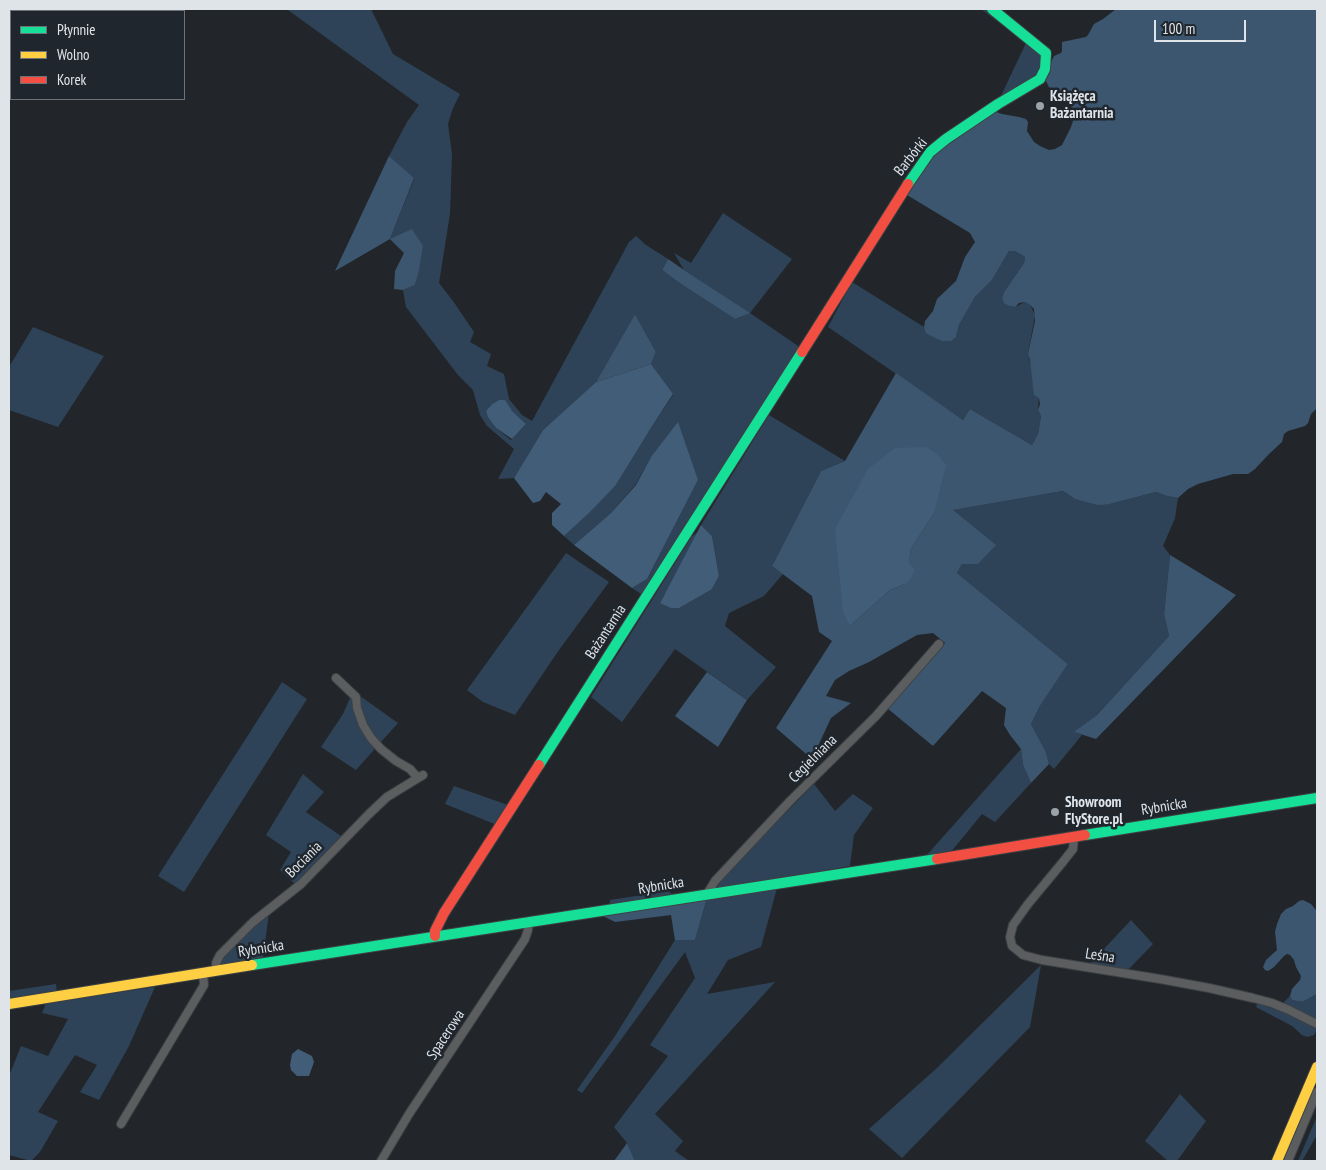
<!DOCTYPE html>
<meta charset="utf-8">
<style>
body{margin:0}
#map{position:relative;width:1326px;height:1170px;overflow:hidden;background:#22262a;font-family:"PT Sans Narrow",sans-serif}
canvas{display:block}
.frame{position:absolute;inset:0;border:10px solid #dfe4e8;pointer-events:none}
.legend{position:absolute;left:10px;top:10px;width:175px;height:90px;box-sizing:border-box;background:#1f262d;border:1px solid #6c7278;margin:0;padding:6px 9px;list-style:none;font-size:15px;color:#dfe4e8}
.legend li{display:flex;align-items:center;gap:10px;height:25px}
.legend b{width:25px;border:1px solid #6c7278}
.scale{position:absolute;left:1154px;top:20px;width:92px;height:22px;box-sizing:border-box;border:2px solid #dfe4e8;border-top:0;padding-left:6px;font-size:15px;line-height:18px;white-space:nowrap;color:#dfe4e8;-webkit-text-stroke:4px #1f262d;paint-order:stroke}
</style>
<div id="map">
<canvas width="1326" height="1170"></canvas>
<div class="frame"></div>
<ul class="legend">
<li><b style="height:6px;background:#16e098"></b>Płynnie</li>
<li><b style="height:6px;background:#ffcf43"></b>Wolno</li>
<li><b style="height:6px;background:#f24e42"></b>Korek</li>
</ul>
<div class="scale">100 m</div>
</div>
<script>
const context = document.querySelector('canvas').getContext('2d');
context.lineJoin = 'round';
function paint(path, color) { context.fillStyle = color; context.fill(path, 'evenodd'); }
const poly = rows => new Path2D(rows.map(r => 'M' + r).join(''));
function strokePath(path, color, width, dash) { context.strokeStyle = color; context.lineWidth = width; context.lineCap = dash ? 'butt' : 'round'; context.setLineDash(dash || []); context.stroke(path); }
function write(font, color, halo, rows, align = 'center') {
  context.font = font + ' "PT Sans Narrow",sans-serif'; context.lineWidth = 5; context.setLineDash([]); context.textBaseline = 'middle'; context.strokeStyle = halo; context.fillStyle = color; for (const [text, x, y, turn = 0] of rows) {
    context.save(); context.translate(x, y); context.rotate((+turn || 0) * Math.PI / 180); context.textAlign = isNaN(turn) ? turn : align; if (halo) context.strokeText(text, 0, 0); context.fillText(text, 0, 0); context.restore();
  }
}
paint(poly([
 [289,9,371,9,393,54,460,94,453,108,448,124,452,154,450,214,439,283,453,301,474,332,470,342,491,354,487,366,504,374,509,399,522,415,532,421,629,242,636,236,646,245,668,259,662,270,681,284,735,319,749,313,684,270,674,253,691,263,723,213,792,259,750,313,801,348,644,596,632,588,647,579,698,480,651,457,636,484,611,513,574,545,564,536,587,515,649,431,673,395,651,364,656,352,635,314,596,382,543,430,514,478,498,479,514,449,487,426,480,415,473,390,458,375,406,307,403,290,415,285,423,246,390,239,414,179,389,156,407,122,419,105,288,10],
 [499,400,512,411,526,424,511,440,496,428,486,411,492,404],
 [981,9,989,9,1044,55,1037,79,998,102,1026,43],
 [1009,251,1015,251,1025,257,1024,263,1004,292,1002,298,1009,306,1015,307,1025,302,1030,305,1035,315,1028,354,1039,398,1038,410,1041,416,1038,434,1032,445,970,409,963,420,828,327,852,282,924,327,931,336,956,337,959,325,975,297,992,280],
 [33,327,104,356,58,427,9,410,9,367],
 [769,415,845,461,821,471,772,566,783,574,764,596,729,613,725,626,776,667,747,700,675,649,622,722,591,697,692,536,698,532,660,603,712,589,719,576,712,536,701,525],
 [1063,491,1075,499,1110,504,1156,492,1167,496,1178,498,1175,518,1163,546,1170,555,1164,614,1169,636,1097,715,1075,732,1082,735,1054,769,1049,764,1046,752,1031,724,1040,706,1068,664,957,573,962,564,952,510],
 [566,553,609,582,559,650,515,715,483,702,467,690],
 [282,682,307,699,184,892,158,876],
 [353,691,398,723,356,770,321,747,343,714],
 [1021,749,1023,765,1031,783,995,822,982,814,950,853,926,856],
 [303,774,324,792,306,812,341,836,299,882,294,883,280,870,291,852,266,835],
 [814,784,835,811,853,794,873,808,854,835,850,866,718,889,717,883],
 [454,786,508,805,497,825,445,804],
 [777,888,761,947,728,960,707,994,775,982,655,1114,683,1141,675,1151,689,1161,635,1161,627,1143,614,1127,668,1056,650,1045,695,978,685,952,582,1093,577,1090,615,1036,675,940,695,940,707,898],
 [668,891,675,896,610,906,610,900],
 [269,912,263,959,219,966,220,962,235,942],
 [1131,920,1153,944,1126,972,1089,965],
 [1041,965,1030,1027,902,1158,869,1129,938,1067],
 [56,984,57,992,9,1000,9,991],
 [155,987,129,1046,99,1100,80,1092,97,1065,75,1055,38,1112,58,1121,40,1152,31,1161,9,1155,9,1076,21,1046,48,1056,68,1019,42,1013,46,1003],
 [1317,994,1317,1019,1282,1004,1290,996,1292,1000,1304,1001],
 [1258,1001,1286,1012,1317,1029,1314,1035,1307,1037,1302,1035,1292,1026,1256,1007],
 [1180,1094,1206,1121,1177,1161,1168,1161,1145,1141],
 [1317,1116,1317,1135,1302,1161,1298,1161]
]), '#2e4358');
paint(poly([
 [1116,9,1317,9,1317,408,1311,414,1308,423,1305,426,1288,431,1284,434,1282,442,1269,454,1255,469,1248,474,1233,474,1198,484,1188,489,1178,498,1167,496,1156,492,1110,504,1098,505,1075,499,1063,491,953,510,996,545,978,564,962,564,957,573,1068,664,1040,706,1031,724,1046,752,1049,764,1031,783,1023,765,1021,749,1010,735,1004,725,1006,708,982,691,933,746,887,708,945,643,933,633,917,635,869,662,849,671,835,680,826,696,851,703,831,718,812,759,776,728,832,641,819,632,812,596,772,566,821,471,845,461,896,373,963,420,970,409,1032,445,1038,434,1041,416,1038,410,1040,404,1039,398,1034,395,1030,360,1028,354,1035,321,1034,309,1030,305,1025,302,1019,303,1015,307,1009,306,1004,303,1002,298,1004,292,1024,263,1025,257,1015,251,1009,251,992,280,975,297,959,325,956,337,951,341,942,341,931,336,926,333,924,327,925,321,933,311,937,299,956,281,965,257,975,242,970,233,907,195,932,155,996,112,1002,114,1019,117,1026,119,1028,122,1027,131,1034,142,1040,146,1049,150,1055,149,1062,145,1071,127,1074,118,1074,112,1071,106,1056,96,1049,87,1044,77,1054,56,1061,53,1062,51,1062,42,1086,37,1088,35,1094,24,1103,19],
 [934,513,911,549,905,584,890,590,850,626],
 [389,156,414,178,390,239,412,229,423,246,419,270,415,285,403,290,394,289,395,271,404,253,390,239,335,271],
 [668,259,684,270,750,313,735,319,681,284,662,270],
 [635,314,656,352,651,364,596,382],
 [1170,555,1236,595,1096,739,1074,732,1097,715,1169,636,1164,614],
 [707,672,747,700,718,747,675,716],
 [707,898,695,940,675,940,671,915,615,922,603,916],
 [1303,900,1311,904,1316,910,1317,910,1317,994,1304,1001,1298,1001,1292,1000,1290,996,1292,989,1300,980,1301,976,1296,967,1294,960,1290,955,1287,954,1284,956,1274,967,1268,971,1265,970,1263,967,1266,960,1277,950,1275,932,1277,924,1281,914,1286,909,1293,906,1299,901],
 [627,1143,635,1161,614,1161]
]), '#3c5670');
paint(poly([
 [651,364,673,394,649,431,615,486,587,515,564,536,552,525,552,513,561,504,546,492,540,501,533,503,514,478,543,430,596,382],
 [499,400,505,400,512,411,526,424,512,439,496,428,488,417,486,411,492,404],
 [678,422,698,480,647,579,632,588,574,545,611,513,636,485,651,457],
 [926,447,937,454,946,465,934,513,911,549,909,563,915,570,910,579,905,584,890,590,850,626,843,612,835,529,868,469,895,448],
 [701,525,712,536,719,576,712,589,679,608,671,608,660,603],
 [298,1049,312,1056,314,1062,309,1076,297,1076,291,1070,290,1065,292,1054]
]), '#415d78');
const street = poly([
 [336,678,356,697,357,708,363,725,371,738,381,749,396,761,410,769,418,778],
 [1074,837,1073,849,1062,863,1028,904,1013,925,1010,937,1012,946,1023,955,1042,960,1160,979,1209,988,1253,998,1272,1003,1289,1010,1317,1024],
 [707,894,715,881,790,801,876,716,939,644],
 [217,971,216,963,220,955,253,922,301,884,369,814,387,797,423,775],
 [121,1124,204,985,203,973],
 [381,1161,409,1114,525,939,528,930,528,922],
 [1288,1161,1317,1092]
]);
const fast = poly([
 [908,184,930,152,946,139,998,104,1040,79,1045,69,1046,53,992,9],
 [539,765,802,352],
 [1085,835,1317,798],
 [252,965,937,859]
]);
const slow = poly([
 [9,1004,252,965],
 [1277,1161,1317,1067]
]);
const jam = poly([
 [802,352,908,184],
 [937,859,1085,835],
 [435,936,435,931,444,913,539,765]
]);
strokePath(street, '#3d4144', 10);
strokePath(fast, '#3d4144', 12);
strokePath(slow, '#3d4144', 12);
strokePath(jam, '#3d4144', 12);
strokePath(street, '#5b5d5f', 8);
strokePath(fast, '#16e098', 10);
strokePath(slow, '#ffcf43', 10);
strokePath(jam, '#f24e42', 10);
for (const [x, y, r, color] of [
 [1040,106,5,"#9da2a6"],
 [1055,812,5,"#9da2a6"]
]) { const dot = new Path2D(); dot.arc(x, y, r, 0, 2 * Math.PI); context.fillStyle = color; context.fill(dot); strokePath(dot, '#1f262d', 2); }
write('bold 15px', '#dfe4e8', '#1f262d', [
 ["Książęca",1050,97],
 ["Bażantarnia",1050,114],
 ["Showroom",1065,803],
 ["FlyStore.pl",1065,820]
], 'left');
write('15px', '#dfe4e8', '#1f262d', [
 ["Barbórki",911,157,-52],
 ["Bażantarnia",606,632,-57],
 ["Cegielniana",813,759,-45],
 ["Rybnicka",1164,807,-9],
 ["Bociania",304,860,-45],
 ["Rybnicka",661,886,-9],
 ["Rybnicka",261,949,-9],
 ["Leśna",1100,956,9],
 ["Spacerowa",446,1035,-57]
]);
</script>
